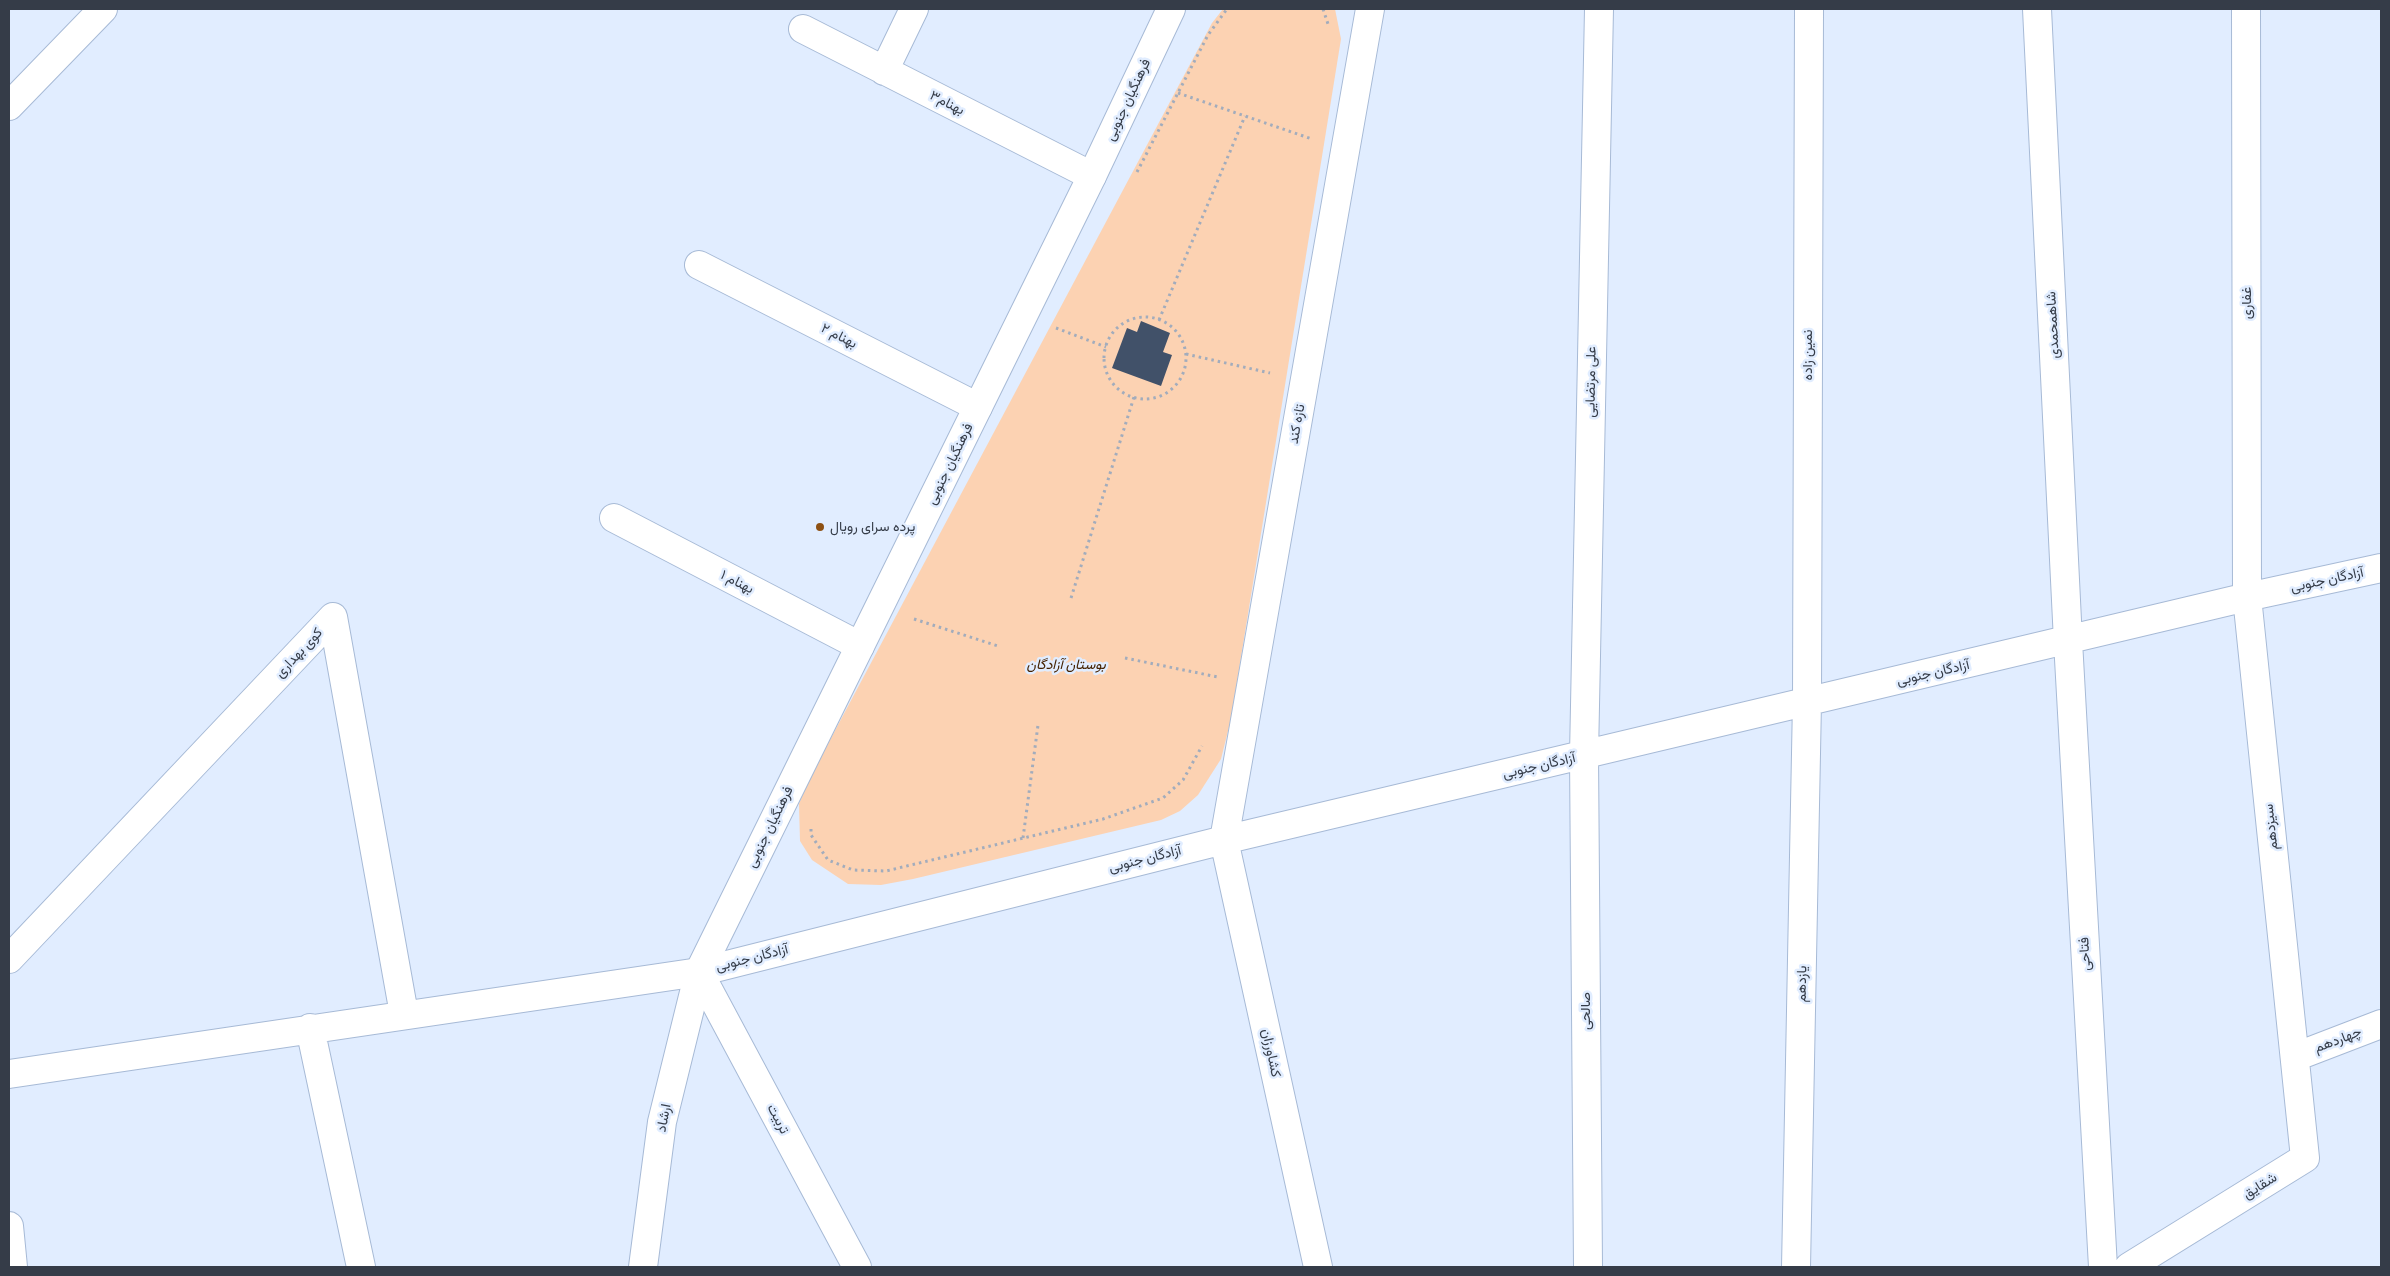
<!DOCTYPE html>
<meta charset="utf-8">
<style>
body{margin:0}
#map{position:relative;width:2390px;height:1276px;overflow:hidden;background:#e1edff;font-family:"IBM Plex Serif",serif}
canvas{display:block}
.frame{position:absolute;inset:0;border:10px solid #353c48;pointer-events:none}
</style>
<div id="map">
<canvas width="2390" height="1276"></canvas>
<div class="frame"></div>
</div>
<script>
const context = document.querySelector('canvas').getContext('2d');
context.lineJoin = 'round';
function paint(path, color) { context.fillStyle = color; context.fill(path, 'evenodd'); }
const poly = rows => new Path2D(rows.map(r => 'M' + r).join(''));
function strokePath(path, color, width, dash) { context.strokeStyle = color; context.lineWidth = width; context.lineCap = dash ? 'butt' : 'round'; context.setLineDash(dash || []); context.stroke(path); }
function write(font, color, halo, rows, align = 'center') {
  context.font = font + ' "IBM Plex Serif",Vazirmatn,serif'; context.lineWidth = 5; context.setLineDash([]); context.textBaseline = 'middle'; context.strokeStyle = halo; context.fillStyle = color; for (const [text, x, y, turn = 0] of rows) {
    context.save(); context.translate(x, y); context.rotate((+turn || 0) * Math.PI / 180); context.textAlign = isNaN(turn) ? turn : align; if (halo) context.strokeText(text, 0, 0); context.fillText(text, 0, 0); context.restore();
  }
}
paint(poly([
 [1223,9,1335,9,1341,39,1231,719,1221,759,1198,795,1180,811,1161,820,913,879,881,885,848,884,812,860,800,841,799,804,807,783,1212,23]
]), '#fcd2b2');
paint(poly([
 [1141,321,1170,333,1163,352,1172,355,1161,386,1112,368,1127,328,1137,332]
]), '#415169');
const minor = poly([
 [2037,9,2068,641,2103,1267],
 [803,29,1092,176],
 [884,71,914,9],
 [9,106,103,9],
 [699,265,978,407],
 [614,518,860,646],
 [9,959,333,617,404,1014],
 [699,972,857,1267],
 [310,1028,361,1267],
 [2295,1057,2381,1024],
 [9,1074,699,972,1224,840,2247,597,2381,568],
 [9,1226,13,1267],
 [1318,1267,1224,840,1370,9],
 [1588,1267,1584,755,1599,9],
 [1796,1267,1807,702,1809,9],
 [2129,1267,2305,1158,2247,597,2246,9]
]);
const major = poly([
 [643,1267,662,1122,699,972,1092,176,1171,9]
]);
strokePath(minor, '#a7bad6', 30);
strokePath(major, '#a7bad6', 30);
strokePath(poly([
 [1323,9,1329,27],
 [1178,93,1312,139],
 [1137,172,1208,35,1227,9],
 '1104 358a41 41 0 1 1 82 0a41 41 0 1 1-82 0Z',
 [1159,320,1245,116],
 [1056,328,1106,347],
 [1186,354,1270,373],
 [1071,598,1134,397],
 [914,619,998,646],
 [1125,658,1218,677],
 [811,829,811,835,828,860,853,870,886,871,1103,819,1163,798,1183,780,1202,746],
 [1023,838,1038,725]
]), '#a2acbc', 3, [2.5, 4]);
strokePath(minor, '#fff', 28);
strokePath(major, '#fff', 28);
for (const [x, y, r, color] of [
 [820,527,5,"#8d5013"]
]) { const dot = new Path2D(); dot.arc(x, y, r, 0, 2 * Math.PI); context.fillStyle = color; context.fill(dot); strokePath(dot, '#e1edff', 2); }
write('14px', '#353c48', '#e1edff', [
 ["فرهنگیان جنوبی",1128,100,-65],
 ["بهنام۳",947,103,27],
 ["غفاری",2247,303,-90],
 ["شاهمحمدی",2053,325,-93],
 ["بهنام ۲",839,336,27],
 ["نمین زاده",1808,355,-90],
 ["علی مرتضایی",1591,382,-89],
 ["تازه کند",1297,424,-80],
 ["فرهنگیان جنوبی",950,464,-64],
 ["آزادگان جنوبی",2327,580,-12],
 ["بهنام ۱",737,582,27],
 ["کوی بهداری",299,653,-47],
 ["آزادگان جنوبی",1933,673,-13],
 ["آزادگان جنوبی",1539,766,-13],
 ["فرهنگیان جنوبی",770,827,-64],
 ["سیزدهم",2271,827,-96],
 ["آزادگان جنوبی",1145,859,-14],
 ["فتاحی",2085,954,-93],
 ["آزادگان جنوبی",752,958,-14],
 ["یازدهم",1802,984,-89],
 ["صالحی",1586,1011,-90],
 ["چهاردهم",2338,1040,-21],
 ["کشاورزان",1271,1053,78],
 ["ارشاد",664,1118,-79],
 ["تربیت",778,1119,62],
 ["شقایق",2260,1186,-32]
]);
write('14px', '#353c48', '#e1edff', [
 ["پرده سرای رویال",830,527]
], 'left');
write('italic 14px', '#442201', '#e1edff', [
 ["بوستان آزادگان",1066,665]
]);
</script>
